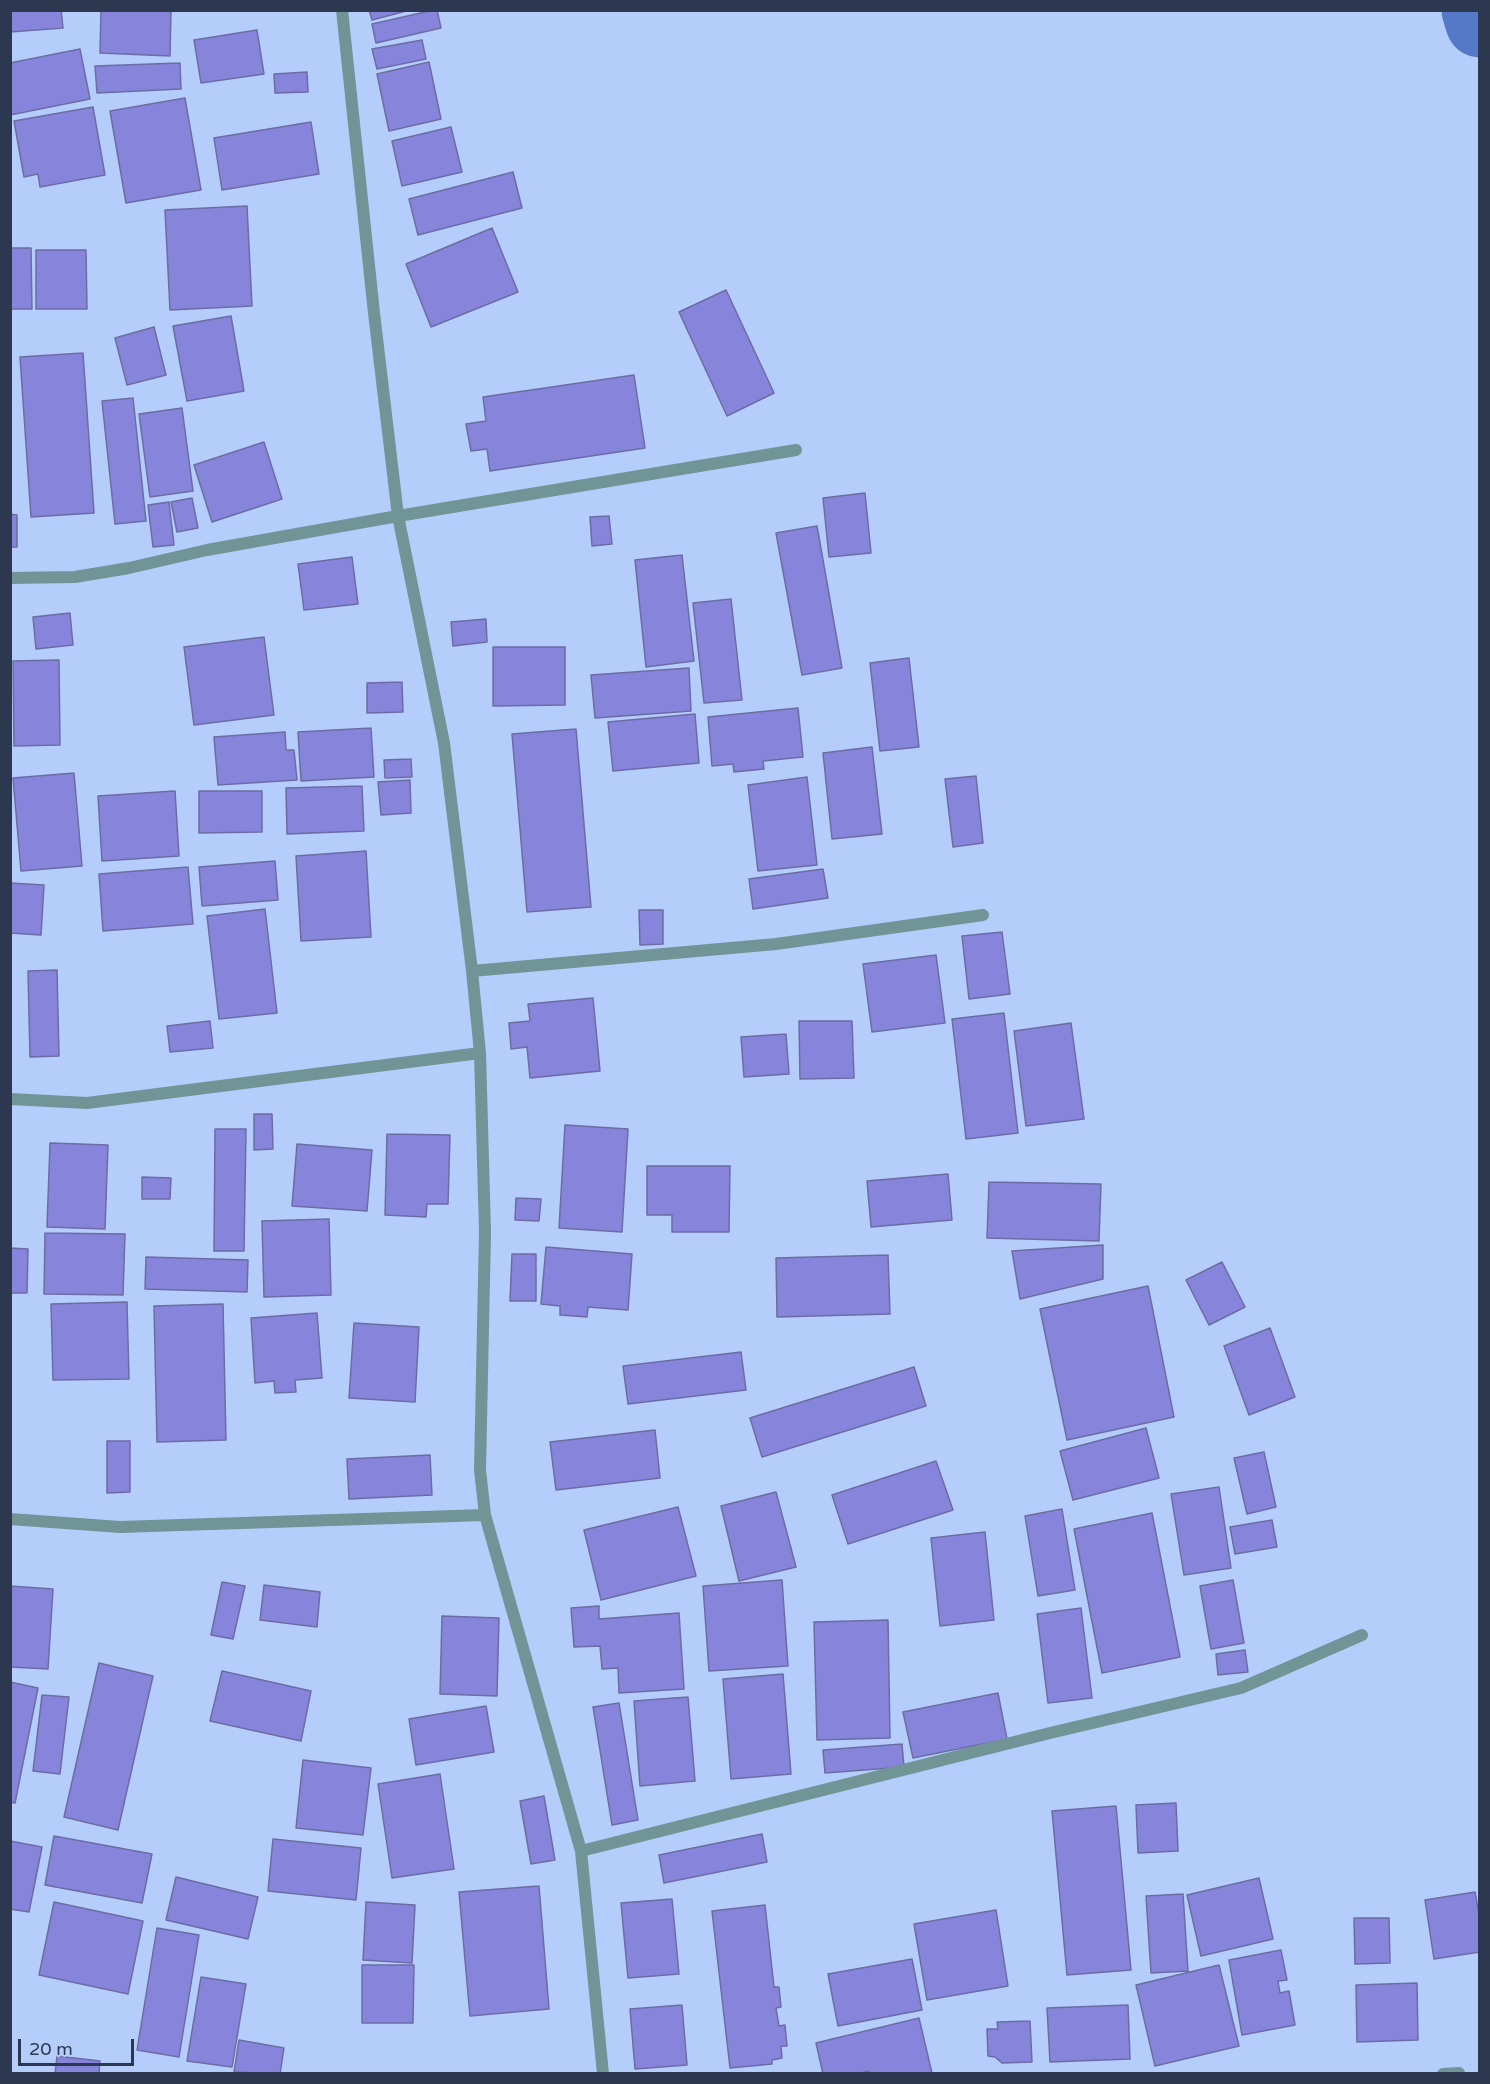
<!DOCTYPE html>
<style>
body{margin:0}
#map{position:relative;width:1490px;height:2084px;overflow:hidden;background:#b5cdfb;font-family:"Varela Round",sans-serif}
canvas{display:block}
.frame{position:absolute;inset:0;border:12px solid #2c384f;pointer-events:none}
.scale{position:absolute;left:18px;top:2039px;width:116px;height:27px;box-sizing:border-box;border:3px solid #2c384f;border-top:0;padding-left:8px;font-size:18px;line-height:21px;white-space:nowrap;color:#2c384f;-webkit-text-stroke:4px #b5cdfb;paint-order:stroke}
</style>
<div id="map">
<canvas width="1490" height="2084"></canvas>
<div class="frame"></div>
<div class="scale">20 m</div>
</div>
<script>
const context = document.querySelector('canvas').getContext('2d');
context.lineJoin = 'round';
const poly = rows => new Path2D(rows.map(r => 'M' + r).join(''));
function strokePath(path, color, width, dash) { context.strokeStyle = color; context.lineWidth = width; context.lineCap = dash ? 'butt' : 'round'; context.setLineDash(dash || []); context.stroke(path); }
function paint(path, color) { context.fillStyle = color; context.fill(path, 'evenodd'); }
strokePath(poly([
 [1476,10,1480,23]
]), '#5479c7', 69);
const building = poly([
 [10,10,61,10,63,28,10,32,10,10],
 [101,10,171,10,170,56,100,53,101,10],
 [369,10,410,10,372,20,369,10],
 [434,10,437,10,441,28,376,43,372,24,434,10],
 [257,30,264,74,201,83,194,40,257,30],
 [422,40,426,59,377,69,372,49,422,40],
 [80,49,90,99,10,115,10,63,80,49],
 [429,62,441,119,389,131,377,74,429,62],
 [180,63,181,89,97,93,95,66,180,63],
 [307,72,308,92,275,93,274,74,307,72],
 [185,98,201,190,126,203,110,111,185,98],
 [93,107,105,175,40,187,38,174,24,177,14,121,93,107],
 [311,122,319,174,222,190,214,138,311,122],
 [451,127,462,172,402,186,392,141,451,127],
 [513,172,522,208,418,235,409,199,513,172],
 [247,206,252,306,170,310,165,210,247,206],
 [492,228,518,292,431,327,406,264,492,228],
 [10,248,31,248,32,309,10,309,10,248],
 [36,250,86,250,87,309,36,309,36,250],
 [726,290,774,393,727,416,679,312,726,290],
 [231,316,244,391,187,401,173,326,231,316],
 [154,327,166,375,127,385,115,338,154,327],
 [83,353,94,513,31,517,20,357,83,353],
 [634,375,645,448,490,471,487,449,471,451,466,424,486,421,483,397,634,375],
 [133,398,146,521,115,524,102,401,133,398],
 [182,408,193,491,150,497,139,414,182,408],
 [264,442,282,499,212,522,194,465,264,442],
 [865,493,871,553,829,557,823,498,865,493],
 [192,498,198,528,177,532,171,502,192,498],
 [169,502,174,545,153,547,148,505,169,502],
 [10,514,17,515,17,547,10,547,10,514],
 [609,516,612,544,592,546,590,517,609,516],
 [817,526,842,668,802,675,776,533,817,526],
 [682,555,694,661,646,667,635,560,682,555],
 [352,557,358,604,304,610,298,564,352,557],
 [731,599,742,700,704,703,693,603,731,599],
 [70,613,73,645,36,649,33,617,70,613],
 [486,619,487,642,453,646,451,622,486,619],
 [264,637,274,715,194,725,184,647,264,637],
 [493,647,565,647,565,705,493,706,493,647],
 [909,658,919,747,880,751,870,663,909,658],
 [59,660,60,745,14,746,13,661,59,660],
 [689,668,691,711,595,718,591,675,689,668],
 [402,682,403,712,367,713,367,683,402,682],
 [798,708,803,757,763,761,764,769,734,772,733,764,712,766,708,717,798,708],
 [695,714,699,763,613,771,608,722,695,714],
 [371,728,374,777,301,781,298,732,371,728],
 [576,729,591,907,527,912,512,734,576,729],
 [285,732,286,750,294,750,297,780,218,785,214,737,285,732],
 [872,747,882,834,832,839,823,753,872,747],
 [411,759,412,777,385,778,384,760,411,759],
 [74,773,82,866,21,871,13,778,74,773],
 [976,776,983,843,953,847,945,779,976,776],
 [807,777,817,865,758,871,748,785,807,777],
 [410,780,411,813,381,815,378,782,410,780],
 [362,786,364,831,287,834,286,788,362,786],
 [175,791,179,856,102,861,98,796,175,791],
 [199,791,262,791,262,832,199,833,199,791],
 [366,851,371,937,301,941,296,856,366,851],
 [275,861,278,900,202,906,199,867,275,861],
 [188,867,193,924,103,931,99,874,188,867],
 [823,869,828,898,753,909,749,879,823,869],
 [10,883,44,885,41,935,10,933,10,883],
 [265,909,277,1013,219,1019,207,916,265,909],
 [639,910,663,910,663,944,640,945,639,910],
 [1002,932,1010,994,969,999,962,936,1002,932],
 [936,955,945,1023,872,1032,863,964,936,955],
 [57,970,59,1056,30,1057,28,971,57,970],
 [593,998,600,1071,530,1078,527,1047,511,1049,509,1023,530,1021,528,1004,593,998],
 [1004,1013,1018,1133,966,1139,952,1019,1004,1013],
 [210,1021,213,1048,170,1052,167,1026,210,1021],
 [799,1021,852,1021,854,1078,800,1079,799,1021],
 [1071,1023,1084,1119,1026,1126,1014,1031,1071,1023],
 [786,1034,789,1074,744,1077,741,1037,786,1034],
 [254,1114,272,1114,273,1149,254,1150,254,1114],
 [565,1125,628,1129,622,1232,559,1228,565,1125],
 [215,1129,246,1129,244,1251,214,1251,215,1129],
 [387,1134,450,1135,448,1204,427,1204,426,1217,385,1215,387,1134],
 [50,1143,108,1145,105,1229,47,1227,50,1143],
 [297,1144,372,1150,367,1211,292,1206,297,1144],
 [647,1166,730,1166,729,1232,672,1232,672,1215,647,1215,647,1166],
 [948,1174,952,1220,871,1227,867,1181,948,1174],
 [142,1177,171,1178,170,1199,142,1199,142,1177],
 [989,1182,1101,1184,1099,1241,987,1238,989,1182],
 [516,1198,541,1199,539,1221,515,1220,516,1198],
 [329,1219,331,1295,264,1297,262,1221,329,1219],
 [45,1233,125,1234,123,1295,44,1294,45,1233],
 [1103,1245,1103,1279,1020,1299,1012,1251,1103,1245],
 [546,1247,632,1254,628,1310,588,1307,587,1317,560,1315,560,1306,541,1304,546,1247],
 [10,1248,28,1249,27,1293,10,1293,10,1248],
 [512,1254,536,1254,536,1301,510,1301,512,1254],
 [888,1255,890,1314,777,1317,776,1258,888,1255],
 [146,1257,248,1260,247,1292,145,1289,146,1257],
 [1222,1262,1245,1307,1209,1325,1186,1280,1222,1262],
 [1148,1286,1174,1417,1067,1440,1040,1309,1148,1286],
 [127,1302,129,1379,53,1380,51,1304,127,1302],
 [223,1304,226,1440,157,1442,154,1306,223,1304],
 [317,1313,322,1378,295,1380,296,1392,275,1393,274,1381,255,1383,251,1318,317,1313],
 [354,1323,419,1327,415,1402,349,1398,354,1323],
 [1270,1328,1295,1397,1249,1415,1224,1346,1270,1328],
 [741,1352,746,1390,628,1404,623,1366,741,1352],
 [914,1367,926,1406,762,1457,750,1418,914,1367],
 [1146,1428,1159,1478,1073,1500,1060,1451,1146,1428],
 [655,1430,660,1478,556,1490,550,1442,655,1430],
 [107,1441,130,1441,130,1492,107,1493,107,1441],
 [1264,1452,1276,1507,1247,1514,1234,1458,1264,1452],
 [430,1455,432,1495,349,1499,347,1459,430,1455],
 [936,1461,953,1510,848,1544,832,1495,936,1461],
 [1219,1487,1231,1568,1184,1575,1171,1494,1219,1487],
 [776,1492,796,1567,739,1581,721,1506,776,1492],
 [678,1507,696,1576,601,1600,584,1530,678,1507],
 [1062,1509,1075,1590,1038,1596,1025,1516,1062,1509],
 [1152,1513,1180,1657,1102,1673,1074,1529,1152,1513],
 [1272,1520,1277,1547,1235,1554,1230,1527,1272,1520],
 [985,1532,994,1620,940,1626,931,1538,985,1532],
 [782,1580,788,1666,709,1671,703,1586,782,1580],
 [1233,1580,1244,1643,1211,1649,1200,1586,1233,1580],
 [222,1582,245,1586,233,1639,211,1635,222,1582],
 [264,1585,320,1592,317,1627,260,1620,264,1585],
 [10,1586,53,1589,48,1669,10,1667,10,1586],
 [599,1606,599,1619,679,1613,684,1689,619,1693,618,1668,602,1669,600,1646,574,1647,571,1608,599,1606],
 [1081,1608,1092,1698,1048,1703,1037,1614,1081,1608],
 [442,1616,499,1618,497,1696,440,1694,442,1616],
 [888,1620,890,1738,817,1740,814,1622,888,1620],
 [1245,1650,1248,1672,1218,1675,1216,1654,1245,1650],
 [99,1663,153,1676,118,1830,64,1817,99,1663],
 [222,1671,311,1691,301,1741,210,1721,222,1671],
 [783,1674,791,1774,731,1779,723,1679,783,1674],
 [10,1682,38,1688,15,1803,10,1802,10,1682],
 [998,1693,1007,1739,913,1758,903,1712,998,1693],
 [42,1695,69,1697,60,1774,33,1771,42,1695],
 [688,1697,695,1781,640,1786,634,1701,688,1697],
 [619,1703,638,1820,612,1825,593,1707,619,1703],
 [486,1706,494,1752,416,1765,409,1719,486,1706],
 [902,1744,904,1767,825,1773,823,1750,902,1744],
 [303,1760,371,1768,363,1835,296,1828,303,1760],
 [440,1774,454,1869,392,1878,378,1784,440,1774],
 [544,1796,555,1860,531,1864,520,1801,544,1796],
 [1176,1803,1178,1851,1138,1853,1136,1805,1176,1803],
 [1116,1806,1131,1970,1067,1975,1052,1811,1116,1806],
 [762,1834,767,1862,664,1883,659,1855,762,1834],
 [54,1836,152,1854,142,1903,45,1885,54,1836],
 [273,1839,361,1848,356,1900,268,1891,273,1839],
 [10,1841,42,1847,29,1912,10,1909,10,1841],
 [176,1877,258,1897,248,1939,166,1920,176,1877],
 [1259,1878,1273,1939,1201,1956,1187,1895,1259,1878],
 [539,1886,549,2009,470,2016,459,1892,539,1886],
 [1475,1892,1480,1920,1480,1952,1434,1959,1425,1900,1475,1892],
 [1183,1894,1188,1971,1151,1973,1146,1896,1183,1894],
 [672,1899,679,1974,628,1978,621,1903,672,1899],
 [54,1902,143,1921,128,1994,39,1975,54,1902],
 [366,1902,415,1905,412,1963,363,1960,366,1902],
 [765,1905,774,1987,779,1987,781,2007,776,2008,779,2026,785,2025,787,2046,781,2046,782,2058,772,2060,772,2064,730,2068,712,1911,765,1905],
 [996,1910,1008,1986,927,2000,914,1924,996,1910],
 [1354,1918,1389,1918,1390,1963,1355,1964,1354,1918],
 [157,1928,199,1935,179,2057,137,2050,157,1928],
 [1281,1950,1287,1980,1278,1981,1280,1993,1289,1991,1295,2025,1242,2035,1229,1960,1281,1950],
 [912,1959,922,2010,838,2026,828,1974,912,1959],
 [362,1965,414,1965,413,2023,362,2023,362,1965],
 [1219,1965,1239,2046,1155,2066,1136,1985,1219,1965],
 [201,1977,246,1984,232,2067,187,2061,201,1977],
 [1417,1983,1418,2040,1357,2042,1356,1985,1417,1983],
 [682,2005,687,2065,635,2069,630,2009,682,2005],
 [1128,2005,1130,2059,1050,2062,1047,2008,1128,2005],
 [919,2018,932,2073,872,2074,868,2071,858,2074,823,2074,816,2043,919,2018],
 [1030,2021,1032,2062,1002,2063,995,2057,988,2056,987,2029,998,2029,997,2022,1030,2021],
 [239,2040,284,2048,280,2074,234,2072,239,2040],
 [57,2056,100,2061,99,2074,55,2074,57,2056]
]);
paint(building, '#8785db');
strokePath(building, '#6c6ca5', 1.5);
strokePath(poly([
 [342,10,374,313,398,516,444,743,472,971,480,1053,485,1232,480,1470,485,1515,581,1851,603,2074],
 [10,578,75,577,129,568,207,550,398,516,796,450],
 [472,971,776,944,983,915],
 [10,1099,87,1103,480,1053],
 [10,1519,120,1527,485,1515],
 [581,1851,1050,1733,1241,1688,1362,1635],
 [1443,2074,1459,2073]
]), '#719497', 12);
</script>
